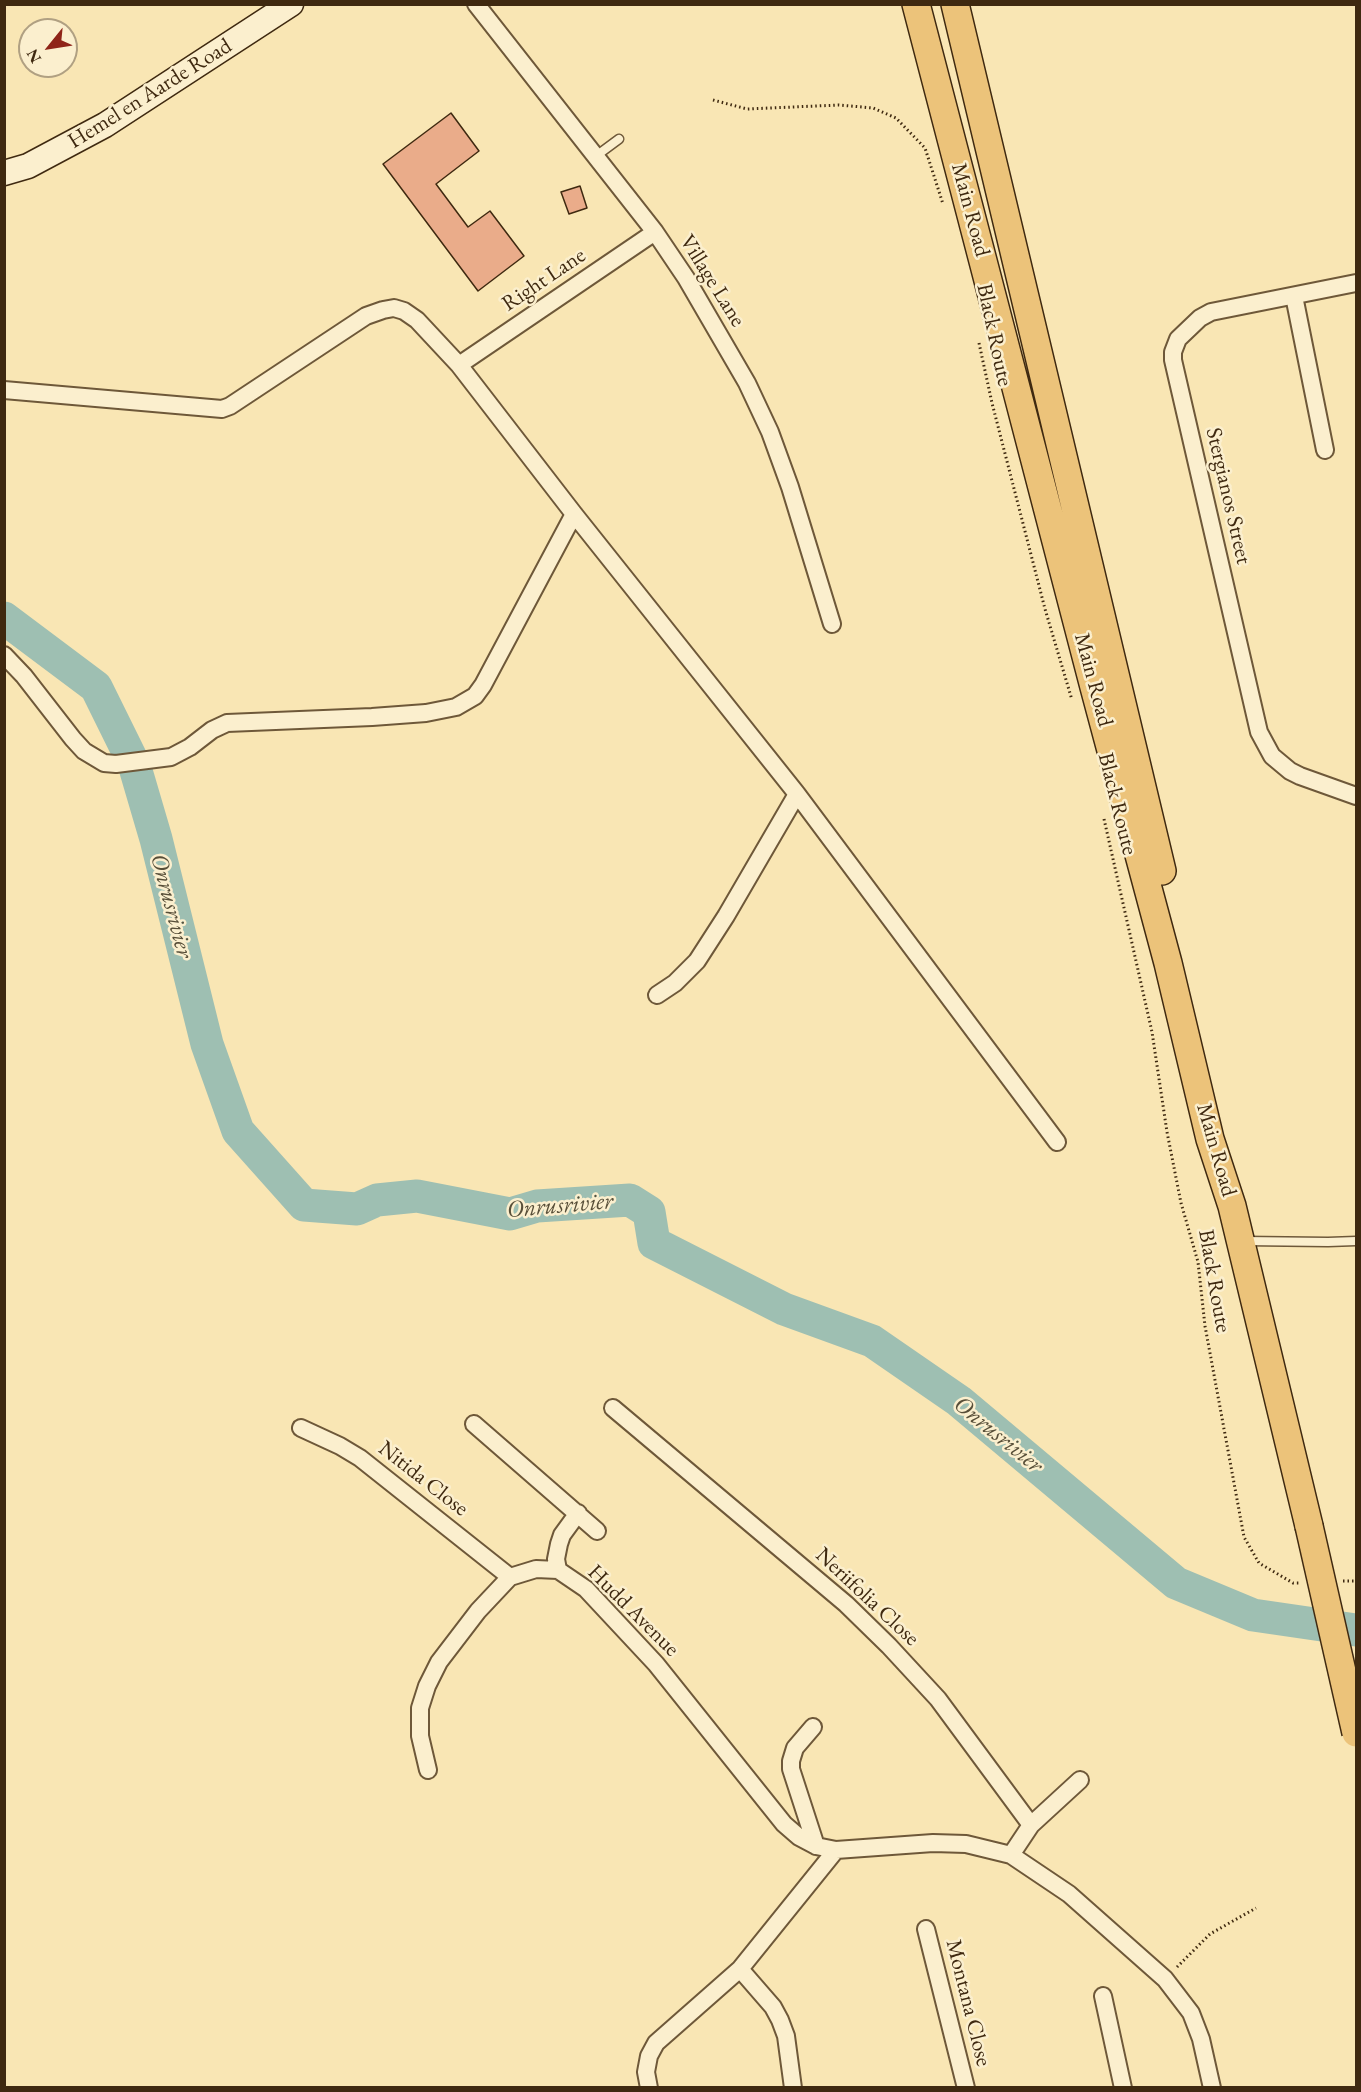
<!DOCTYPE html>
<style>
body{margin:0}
#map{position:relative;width:1361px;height:2092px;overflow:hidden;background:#f9e6b4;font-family:"EB Garamond",serif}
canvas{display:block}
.frame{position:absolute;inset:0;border:6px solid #3f2910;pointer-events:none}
.north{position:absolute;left:18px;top:18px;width:60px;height:60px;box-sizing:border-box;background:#fbefce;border:2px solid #b0a082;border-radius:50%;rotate:240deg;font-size:16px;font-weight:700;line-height:24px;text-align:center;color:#3f2910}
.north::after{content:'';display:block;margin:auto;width:21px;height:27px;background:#8f2418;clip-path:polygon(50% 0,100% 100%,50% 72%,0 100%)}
</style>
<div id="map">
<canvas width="1361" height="2092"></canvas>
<div class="frame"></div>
<div class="north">N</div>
</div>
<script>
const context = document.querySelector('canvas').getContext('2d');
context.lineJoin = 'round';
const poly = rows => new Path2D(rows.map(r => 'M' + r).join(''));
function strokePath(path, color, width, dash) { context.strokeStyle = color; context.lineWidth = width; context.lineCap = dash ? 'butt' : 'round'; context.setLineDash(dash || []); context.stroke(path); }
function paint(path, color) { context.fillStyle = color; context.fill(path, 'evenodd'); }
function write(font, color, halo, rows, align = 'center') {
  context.font = font + ' "EB Garamond",serif'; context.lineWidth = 5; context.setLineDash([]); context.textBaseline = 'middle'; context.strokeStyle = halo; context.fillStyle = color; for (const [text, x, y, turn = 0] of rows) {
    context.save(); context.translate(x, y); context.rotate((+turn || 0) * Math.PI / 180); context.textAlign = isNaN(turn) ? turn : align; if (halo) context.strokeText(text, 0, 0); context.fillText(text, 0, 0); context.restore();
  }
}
strokePath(poly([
 [4,618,96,687,134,764,156,839,207,1044,238,1131,304,1205,357,1209,377,1200,417,1196,510,1214,537,1206,630,1200,649,1212,654,1243,784,1309,872,1341,959,1401,1176,1583,1253,1615,1356,1630]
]), '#9ebfb2', 33);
const building = poly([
 [451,113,479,151,436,184,468,227,490,211,524,256,478,291,383,164,451,113],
 [580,186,587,208,569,214,561,192,580,186]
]);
paint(building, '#eaac8a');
strokePath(building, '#3f2910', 1.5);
const lane = poly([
 [596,156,619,139],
 [1244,1241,1328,1242,1356,1241]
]);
const street = poly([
 [476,4,655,232,686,278,747,383,770,432,790,487,832,624],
 [1356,283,1211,312,1200,318,1178,339,1173,352,1173,360,1259,732,1272,756,1290,771,1300,776,1356,796],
 [1294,296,1325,450],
 [459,365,655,232],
 [4,390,222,409,230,406,366,316,383,310,394,308,404,311,417,320,459,365,574,514,797,794,726,916,697,961,675,983,657,995],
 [4,655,24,676,73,739,84,751,104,763,116,764,171,757,190,747,212,730,227,723,372,717,426,713,456,707,475,696,483,685,574,514],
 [797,794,1057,1142],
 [613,1408,846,1604,889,1646,938,1699,1031,1825],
 [474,1424,597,1531],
 [301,1428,340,1446,360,1458,510,1577],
 [558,1570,556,1559,559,1544,562,1535,578,1513],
 [813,1727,795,1748,791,1761,791,1769,816,1846],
 [428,1770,420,1736,420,1708,427,1686,439,1662,478,1611,510,1577,536,1569,558,1570,586,1589,656,1664,784,1824,799,1837,816,1846,836,1850,933,1843,966,1844,1011,1855,1069,1894,1165,1979,1191,2013,1201,2039,1212,2088],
 [1011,1855,1031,1825,1080,1780],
 [926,1929,966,2088],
 [740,1969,773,2007,780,2020,786,2036,793,2088],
 [1103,1996,1123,2088],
 [649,2088,646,2072,649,2056,656,2043,740,1969,836,1850]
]);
const secondary = poly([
 [4,173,28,166,105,125,291,4]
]);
const primary = poly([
 [916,4,1094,687,1168,963,1210,1139,1232,1206,1309,1526],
 [955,4,1162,871]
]);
strokePath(lane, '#6e5839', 11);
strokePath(street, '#6e5839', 20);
strokePath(secondary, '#3f2910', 27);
strokePath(primary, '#3f2910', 30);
strokePath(poly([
 [713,100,747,109,839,105,873,108,896,118,925,148,943,204],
 [979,343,992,403,1045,609,1072,700],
 [1104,819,1152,1032,1167,1132,1181,1203,1198,1262,1205,1326,1244,1537,1259,1563,1293,1583,1301,1583],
 [1343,1581,1356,1581],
 [1177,1967,1210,1934,1256,1908]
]), '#3f2910', 3, [1.5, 3]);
strokePath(lane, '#fbefce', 8);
strokePath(street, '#fbefce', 16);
strokePath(secondary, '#fbefce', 24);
strokePath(primary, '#ecc37a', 27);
const primaryBridge = poly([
 [1309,1526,1356,1733]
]);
strokePath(primaryBridge, '#3f2910', 30, []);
strokePath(primaryBridge, '#ecc37a', 27);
write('22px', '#3f2910', '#fbefce', [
 ["Hemel en Aarde Road",150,94,-32],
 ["Main Road",970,210,75],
 ["Right Lane",544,280,-34],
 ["Village Lane",712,281,58],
 ["Black Route",994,335,78],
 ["Stergianos Street",1228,496,77],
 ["Main Road",1093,680,75],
 ["Black Route",1117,804,76],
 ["Main Road",1216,1150,74],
 ["Black Route",1214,1281,80],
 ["Nitida Close",423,1479,38],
 ["Neriifolia Close",867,1597,43],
 ["Hudd Avenue",633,1611,45],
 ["Montana Close",968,2003,76]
]);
write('italic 24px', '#574e38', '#fbefce', [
 ["Onrusrivier",171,906,75],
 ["Onrusrivier",560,1206,-5],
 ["Onrusrivier",998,1435,39]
]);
</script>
